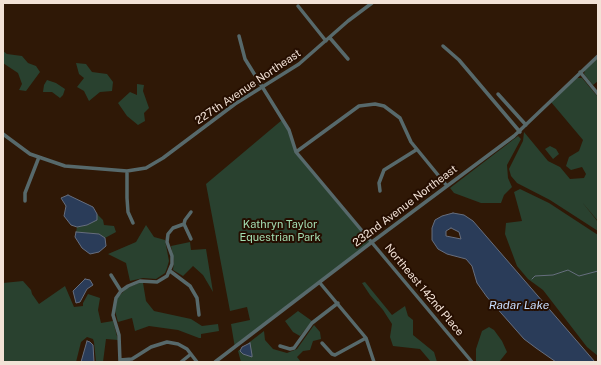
<!DOCTYPE html>
<style>
body{margin:0}
#map{position:relative;width:601px;height:365px;overflow:hidden;background:#2f1806;font-family:"Public Sans",sans-serif}
canvas{display:block}
.frame{position:absolute;inset:0;border:4px solid #f2e2d6;pointer-events:none}
</style>
<div id="map">
<canvas width="601" height="365"></canvas>
<div class="frame"></div>
</div>
<script>
const context = document.querySelector('canvas').getContext('2d');
context.lineJoin = 'round';
function paint(path, color) { context.fillStyle = color; context.fill(path, 'evenodd'); }
const poly = rows => new Path2D(rows.map(r => 'M' + r).join(''));
function strokePath(path, color, width, dash) { context.strokeStyle = color; context.lineWidth = width; context.lineCap = dash ? 'butt' : 'round'; context.setLineDash(dash || []); context.stroke(path); }
function write(font, color, halo, rows, align = 'center') {
  context.font = font + ' "Public Sans",sans-serif'; context.lineWidth = 4; context.setLineDash([]); context.textBaseline = 'middle'; context.strokeStyle = halo; context.fillStyle = color; for (const [text, x, y, turn = 0] of rows) {
    context.save(); context.translate(x, y); context.rotate((+turn || 0) * Math.PI / 180); context.textAlign = isNaN(turn) ? turn : align; if (halo) context.strokeText(text, 0, 0); context.fillText(text, 0, 0); context.restore();
  }
}
paint(poly([
 [3,51,7,54,22,56,28,63,36,66,40,72,26,91,19,90,22,84,18,73,3,63],
 [598,58,598,81,593,85,584,74,585,70],
 [76,63,86,64,92,72,107,74,113,82,112,91,100,92,89,101,84,91,77,87,84,78,79,74],
 [577,78,582,78,598,97,598,221,582,202,598,222,598,231,550,200,517,183,511,176,509,169,523,141,524,132,548,161,560,167,570,179,584,178,586,174,582,167,571,170,566,166,569,157,579,151,583,140,551,102],
 [47,80,56,83,65,89,63,95,60,98,52,92,43,92,44,85],
 [137,84,144,85,143,91,149,108,144,113,145,121,138,125,127,116,118,103,130,92,137,95],
 [282,120,289,130,296,152,372,242,235,348,231,324,250,320,247,307,230,311,206,184],
 [518,136,521,139,507,165,508,178,512,187,504,195,501,203,481,203,454,193,450,188],
 [550,146,556,149,559,154,553,159,545,149],
 [520,189,549,203,598,235,598,356,587,347,543,290,528,279,517,266,505,234,506,223,522,221,514,192],
 [97,214,103,220,104,225,114,226,116,232,105,238,99,234,76,232,77,227,87,225,96,220],
 [146,225,154,237,165,240,169,261,167,268,165,273,156,279,143,278,130,281,126,263,108,254,136,242],
 [190,242,191,250,206,249,213,292,203,275,193,266,183,276,173,270,174,261,171,246],
 [23,281,31,290,32,294,39,304,65,286,74,307,83,306,83,303,88,294,100,298,98,310,101,323,113,321,118,340,106,339,103,362,96,362,94,342,93,339,87,337,81,342,76,362,3,362,3,283],
 [365,282,392,315,405,306,408,316,413,320,413,335,434,352,437,362,431,362,420,349,393,346,390,337,392,324,383,310,370,295,362,283],
 [139,283,143,283,146,301,154,311,191,319,202,326,218,324,219,331,201,334,201,338,199,338,178,330,149,326,135,331,132,318,118,322,115,311,117,298,127,288],
 [298,311,312,321,300,336,293,332,285,321],
 [314,325,320,332,321,339,313,341,310,350,303,351,297,357,301,362,241,362,238,351,264,331,265,340,273,349,287,353,297,349],
 [489,327,494,330,502,341,507,352,499,362,476,362,476,349,482,331]
]), '#29412f');
const water = poly([
 [68,195,93,207,97,214,97,220,87,225,77,227,71,225,64,216,66,206,61,198,68,195],
 [453,213,464,215,473,221,595,362,556,362,536,348,524,339,487,297,477,283,472,266,466,259,447,254,438,249,432,240,432,228,435,220,442,216,453,213],
 [451,228,459,232,461,239,446,236,446,231,451,228],
 [76,232,99,234,105,238,106,246,99,252,90,254,82,248,75,237,76,232],
 [85,279,90,280,93,285,87,289,80,302,76,303,73,291,85,279],
 [87,341,90,342,93,345,94,362,81,362,87,341],
 [250,343,252,355,252,357,243,354,240,351,242,347,250,343]
]);
paint(water, '#2a3c59');
strokePath(water, '#666e7e', 1);
strokePath(poly([
 [532,279,535,276,553,275,568,270,579,276,598,271]
]), '#666e7e', 1);
strokePath(poly([
 [298,6,326,41],
 [239,36,245,59,289,130,296,152,472,362],
 [330,38,348,59],
 [443,46,459,60,520,132],
 [580,72,598,94],
 [498,94,526,125],
 [3,134,30,154,65,166,127,171,146,168,163,158,235,104,299,64,348,21,372,3],
 [296,152,359,106,375,104,384,106,400,118,411,142,447,186],
 [127,171,127,198,128,212,133,223],
 [380,191,379,183,384,170,416,150],
 [25,201,25,193,39,157],
 [191,239,184,224,185,220,191,212],
 [170,271,190,286,197,298,199,315],
 [111,275,121,291],
 [320,283,366,338,374,362],
 [322,343,332,354,335,355,366,338],
 [280,346,290,349,294,348,312,323,338,303],
 [120,360,132,359,151,347,167,342,178,344,187,349,197,362],
 [120,362,119,335,113,315,116,298,121,291,128,286,140,281,157,282,167,276,172,264,172,256,167,242,168,234,173,228,184,224],
 [181,362,191,354],
 [215,362,372,242,514,136,598,56]
]), '#57696b', 3.5);
write('11px', '#f2e2d6', '#250e00', [
 ["227th Avenue Northeast",248,87,-34],
 ["232nd Avenue Northeast",405,206,-37],
 ["Northeast 142nd Place",424,290,50]
]);
write('11px', '#a4dfb3', '#250e00', [
 ["Kathryn Taylor",280,225],
 ["Equestrian Park",280,238]
]);
write('italic 12px', '#c7ddfe', '#250e00', [
 ["Radar Lake",519,305]
]);
</script>
